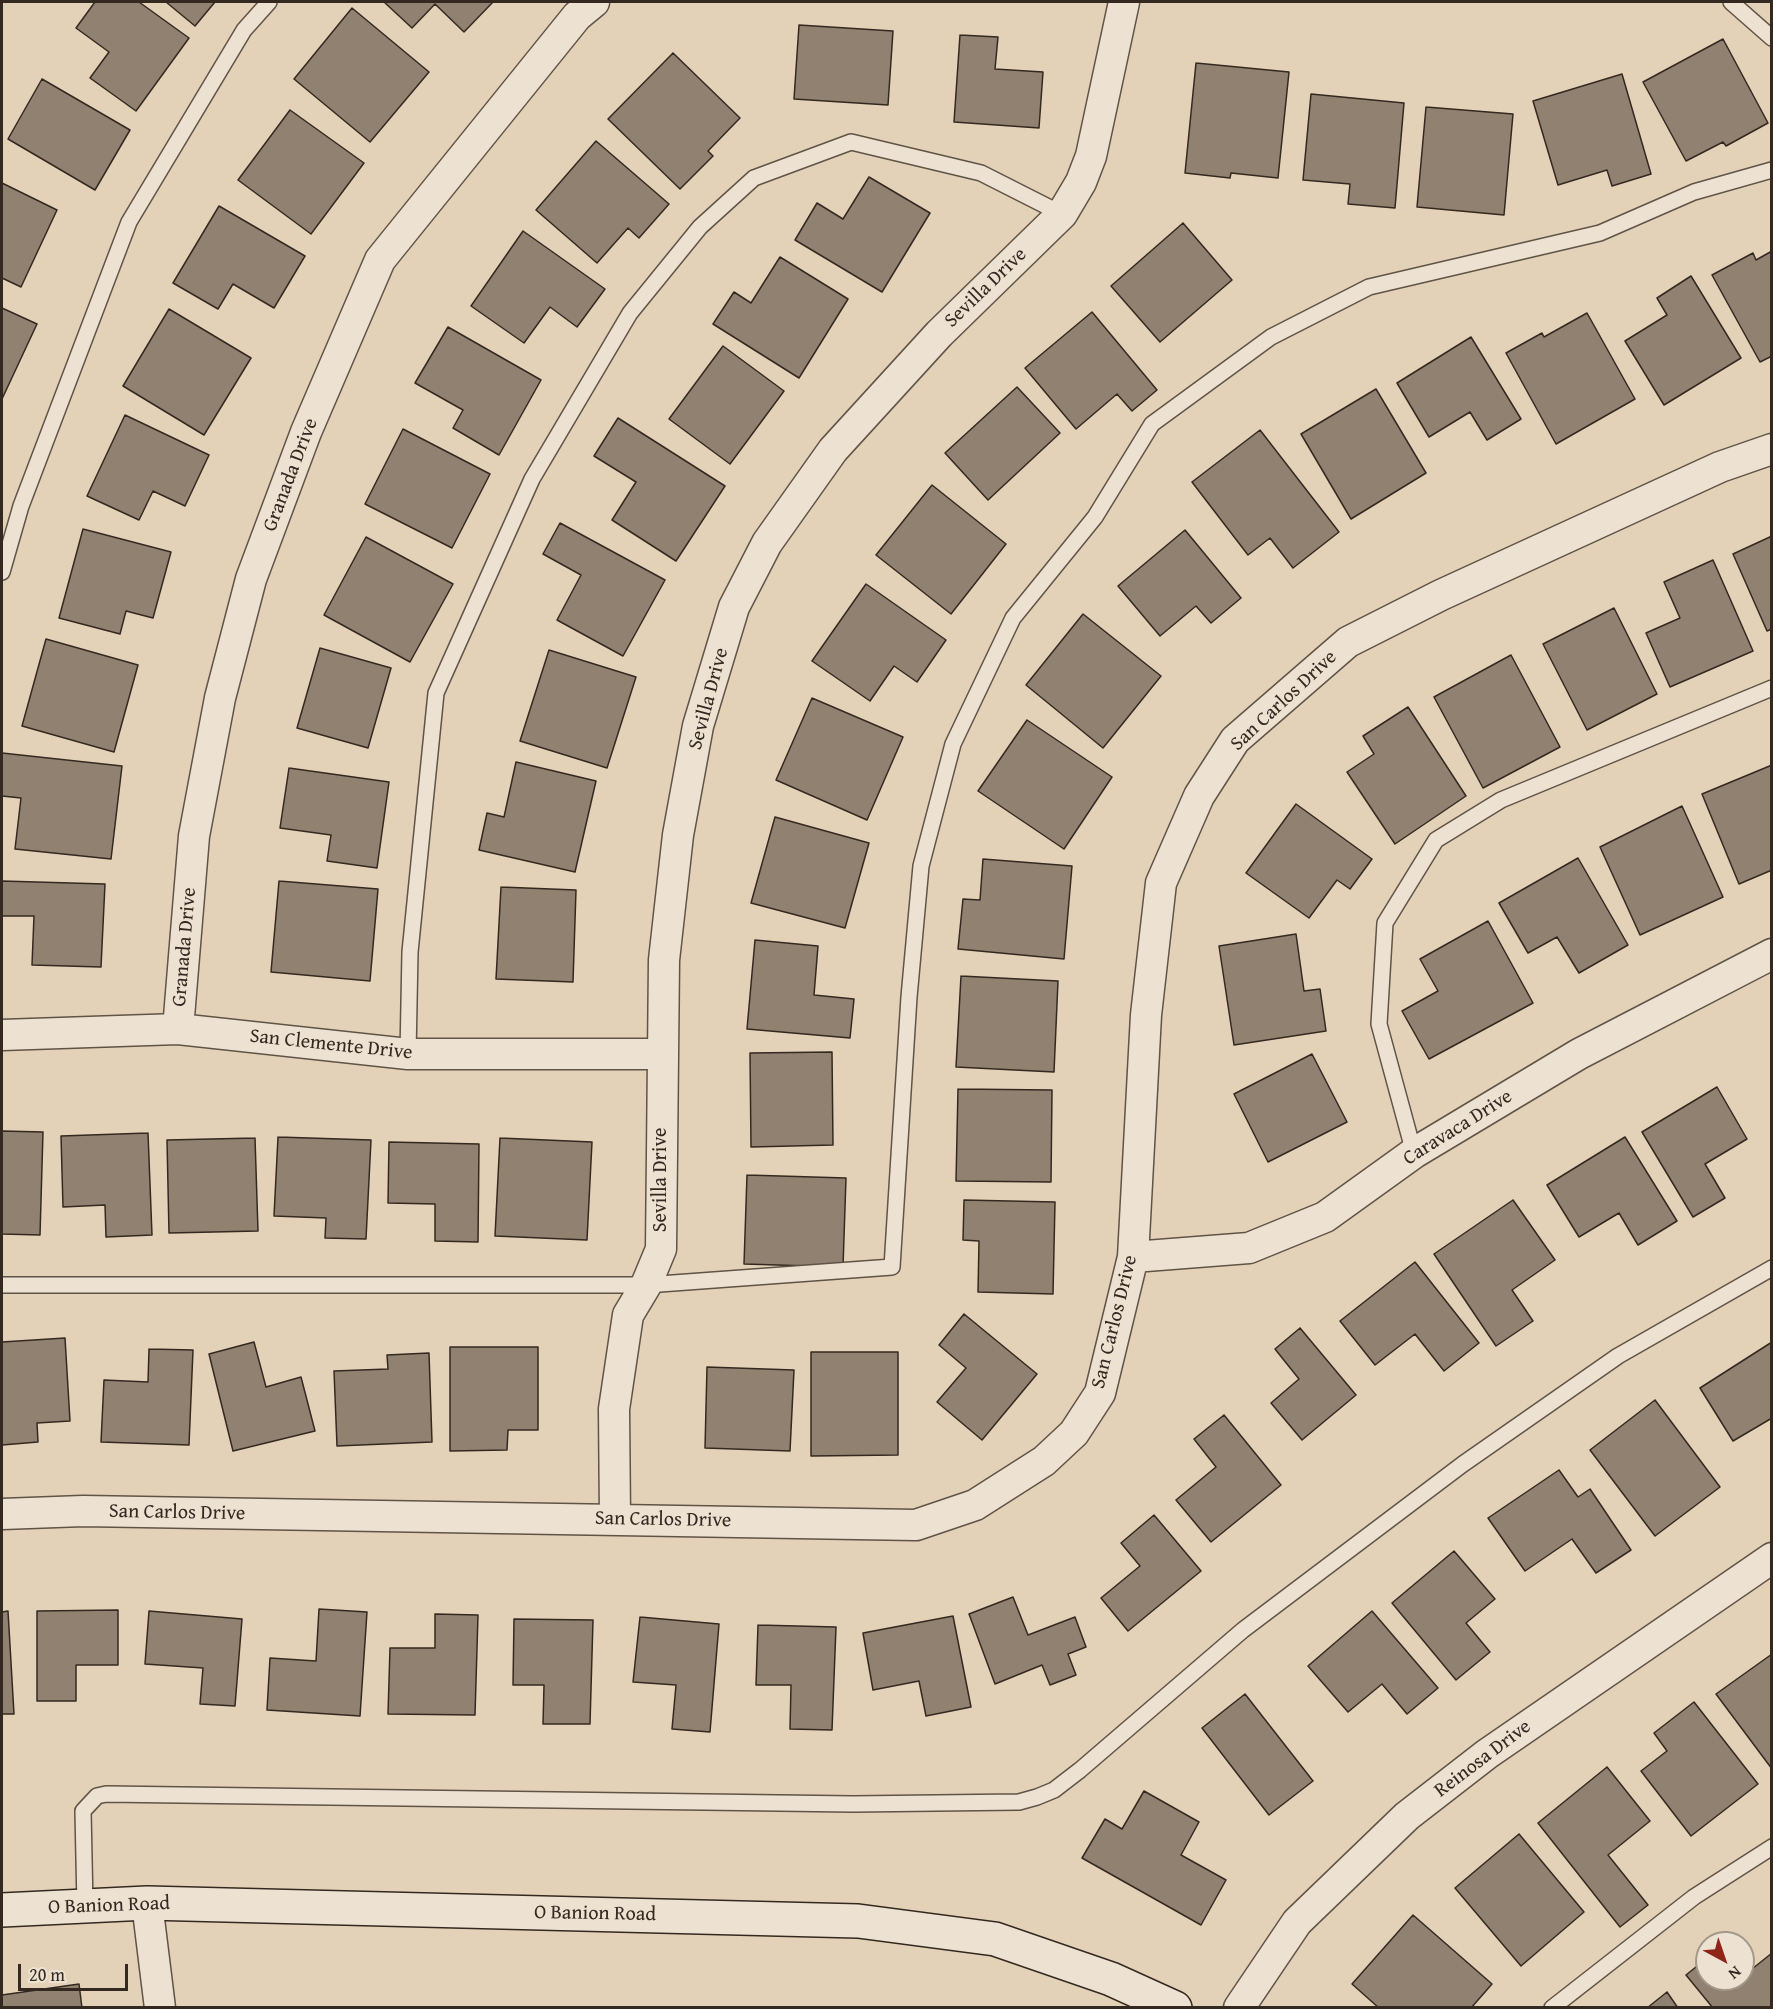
<!DOCTYPE html>
<style>
body{margin:0}
#map{position:relative;width:1773px;height:2009px;overflow:hidden;background:#e4d2b8;font-family:"Gentium Book Plus",serif}
canvas{display:block}
.frame{position:absolute;inset:0;border:3px solid #342921;pointer-events:none}
.north{position:absolute;left:1695px;top:1931px;width:60px;height:60px;box-sizing:border-box;background:#ede2d1;border:2px solid #a3988b;border-radius:50%;rotate:140deg;font-size:16px;font-weight:700;line-height:24px;text-align:center;color:#342921}
.north::after{content:'';display:block;margin:auto;width:21px;height:27px;background:#8f2418;clip-path:polygon(50% 0,100% 100%,50% 72%,0 100%)}
.scale{position:absolute;left:18px;top:1964px;width:110px;height:27px;box-sizing:border-box;border:3px solid #342921;border-top:0;padding-left:8px;font-size:18px;line-height:21px;white-space:nowrap;color:#342921;-webkit-text-stroke:4px #ede2d1;paint-order:stroke}
</style>
<div id="map">
<canvas width="1773" height="2009"></canvas>
<div class="frame"></div>
<div class="north">N</div>
<div class="scale">20 m</div>
</div>
<script>
const context = document.querySelector('canvas').getContext('2d');
context.lineJoin = 'round';
function paint(path, color) { context.fillStyle = color; context.fill(path, 'evenodd'); }
const poly = rows => new Path2D(rows.map(r => 'M' + r).join(''));
function strokePath(path, color, width, dash) { context.strokeStyle = color; context.lineWidth = width; context.lineCap = dash ? 'butt' : 'round'; context.setLineDash(dash || []); context.stroke(path); }
function write(font, color, halo, rows, align = 'center') {
  context.font = font + ' "Gentium Book Plus",serif'; context.lineWidth = 4.5; context.setLineDash([]); context.textBaseline = 'middle'; context.strokeStyle = halo; context.fillStyle = color; for (const [text, x, y, turn = 0] of rows) {
    context.save(); context.translate(x, y); context.rotate((+turn || 0) * Math.PI / 180); context.textAlign = isNaN(turn) ? turn : align; if (halo) context.strokeText(text, 0, 0); context.fillText(text, 0, 0); context.restore();
  }
}
const building = poly([
 [95,2,139,2,189,38,136,111,90,78,109,52,76,28,95,2],
 [166,2,215,2,195,26,166,2],
 [384,2,493,2,464,32,435,4,412,28,384,2],
 [352,8,429,72,370,142,294,79,352,8],
 [799,25,893,31,888,105,794,99,799,25],
 [960,35,998,37,995,69,1043,72,1039,128,954,122,960,35],
 [1723,39,1768,123,1726,146,1723,142,1686,161,1643,82,1723,39],
 [673,53,740,118,708,151,713,156,680,189,608,119,673,53],
 [1196,63,1289,72,1278,178,1231,173,1230,178,1185,173,1196,63],
 [1622,74,1651,174,1612,186,1607,170,1558,185,1533,101,1622,74],
 [42,79,130,130,95,190,8,139,42,79],
 [1311,94,1404,103,1395,208,1348,204,1350,184,1303,180,1311,94],
 [1426,107,1513,114,1504,215,1417,207,1426,107],
 [290,110,364,163,311,234,238,180,290,110],
 [596,141,669,204,639,238,628,228,597,263,536,210,596,141],
 [869,177,930,213,882,292,795,240,817,203,843,219,869,177],
 [2,183,57,210,21,287,2,278,2,183],
 [219,206,305,256,274,308,233,284,218,309,173,283,219,206],
 [1183,223,1232,280,1160,342,1111,286,1183,223],
 [523,231,605,289,577,327,550,307,524,343,471,306,523,231],
 [1772,251,1772,356,1760,362,1712,275,1753,253,1756,260,1772,251],
 [780,257,848,299,799,378,713,324,734,292,751,303,780,257],
 [1691,276,1741,358,1664,405,1625,341,1667,315,1657,298,1691,276],
 [2,308,37,324,2,399,2,308],
 [169,309,251,358,204,435,123,386,169,309],
 [1092,312,1157,390,1132,411,1117,394,1076,429,1025,368,1092,312],
 [1587,313,1635,399,1556,444,1506,353,1542,333,1544,337,1587,313],
 [448,327,541,380,499,455,453,428,463,410,415,383,448,327],
 [1471,337,1521,419,1487,440,1470,412,1429,437,1397,383,1471,337],
 [723,346,784,391,730,464,669,419,723,346],
 [1017,387,1060,433,988,500,945,453,1017,387],
 [1376,389,1426,473,1351,519,1301,434,1376,389],
 [125,415,209,455,185,506,153,491,139,520,87,496,125,415],
 [618,418,725,486,676,561,612,520,636,482,594,456,618,418],
 [403,429,490,474,452,548,365,504,403,429],
 [1260,430,1339,532,1293,568,1270,538,1248,555,1192,482,1260,430],
 [932,485,1006,544,951,614,876,555,932,485],
 [560,523,665,580,623,656,557,620,581,575,543,554,560,523],
 [83,529,171,552,153,618,126,611,120,634,59,618,83,529],
 [1185,530,1241,598,1211,623,1196,606,1160,636,1118,586,1185,530],
 [1772,536,1772,629,1767,631,1733,554,1772,536],
 [366,537,453,584,410,662,324,615,366,537],
 [1713,560,1753,651,1670,687,1646,633,1680,618,1664,582,1713,560],
 [866,584,946,640,917,682,894,666,870,701,812,661,866,584],
 [1614,608,1657,694,1587,730,1543,644,1614,608],
 [1083,614,1161,676,1103,748,1026,685,1083,614],
 [46,639,138,665,114,752,22,726,46,639],
 [320,648,391,668,368,748,297,728,320,648],
 [549,650,636,677,607,768,520,741,549,650],
 [1511,655,1560,747,1483,788,1434,697,1511,655],
 [812,698,903,737,867,820,776,780,812,698],
 [1408,707,1466,796,1395,844,1347,772,1374,754,1363,736,1408,707],
 [1027,720,1112,777,1064,849,978,791,1027,720],
 [2,753,122,766,111,859,15,849,21,798,2,796,2,753],
 [516,762,596,781,575,872,479,850,487,813,504,817,516,762],
 [1772,765,1772,870,1739,884,1702,794,1772,765],
 [289,768,389,782,377,868,327,861,331,835,280,828,289,768],
 [1296,804,1372,859,1350,889,1337,880,1309,918,1246,873,1296,804],
 [1682,806,1723,897,1640,935,1600,847,1682,806],
 [775,817,869,843,845,928,751,903,775,817],
 [1578,858,1628,945,1579,973,1557,937,1528,953,1499,903,1578,858],
 [983,859,1072,866,1064,959,958,949,963,899,980,900,983,859],
 [2,881,105,884,101,967,32,965,34,916,2,916,2,881],
 [279,881,378,889,370,981,271,972,279,881],
 [501,887,576,890,573,982,496,979,501,887],
 [1488,921,1533,1003,1429,1059,1402,1011,1438,991,1420,959,1488,921],
 [1296,934,1304,991,1320,989,1326,1031,1234,1045,1219,946,1296,934],
 [755,940,818,946,814,995,854,999,850,1038,747,1029,755,940],
 [961,976,1058,981,1054,1072,956,1067,961,976],
 [832,1052,833,1145,751,1147,750,1053,832,1052],
 [1312,1054,1347,1122,1268,1162,1234,1094,1312,1054],
 [1717,1087,1747,1139,1705,1164,1725,1198,1693,1217,1642,1132,1717,1087],
 [958,1089,1052,1090,1051,1182,956,1181,958,1089],
 [2,1131,43,1132,40,1235,2,1234,2,1131],
 [148,1133,152,1235,106,1237,105,1205,63,1207,61,1136,148,1133],
 [278,1137,371,1140,366,1239,325,1238,326,1218,274,1216,278,1137],
 [1625,1137,1677,1221,1638,1245,1619,1213,1579,1237,1547,1185,1625,1137],
 [255,1138,258,1231,169,1233,167,1140,255,1138],
 [500,1138,592,1142,587,1240,495,1236,500,1138],
 [389,1142,479,1144,478,1242,435,1241,435,1204,388,1203,389,1142],
 [747,1175,846,1178,843,1267,744,1264,747,1175],
 [964,1200,1055,1202,1053,1294,978,1292,979,1241,963,1240,964,1200],
 [1513,1200,1555,1260,1512,1290,1533,1321,1496,1346,1434,1254,1513,1200],
 [1415,1262,1479,1343,1444,1371,1415,1334,1375,1365,1340,1321,1415,1262],
 [964,1314,1037,1374,982,1440,937,1402,966,1368,939,1345,964,1314],
 [1300,1328,1356,1395,1302,1440,1271,1403,1299,1379,1275,1349,1300,1328],
 [65,1338,70,1421,37,1423,38,1442,2,1445,2,1342,65,1338],
 [254,1342,266,1387,301,1377,315,1431,233,1451,209,1354,254,1342],
 [1772,1342,1772,1418,1733,1441,1700,1388,1772,1342],
 [450,1347,538,1347,538,1430,508,1430,507,1450,450,1451,450,1347],
 [149,1349,193,1350,189,1445,101,1442,104,1380,148,1382,149,1349],
 [811,1352,898,1352,898,1455,811,1456,811,1352],
 [429,1353,432,1442,337,1446,334,1371,388,1369,387,1355,429,1353],
 [707,1367,794,1370,790,1451,705,1448,707,1367],
 [1655,1400,1720,1487,1655,1536,1590,1450,1655,1400],
 [1224,1415,1281,1485,1211,1542,1176,1500,1216,1467,1194,1439,1224,1415],
 [1559,1470,1578,1497,1590,1489,1631,1550,1596,1573,1572,1539,1525,1571,1488,1518,1559,1470],
 [1154,1515,1201,1571,1128,1631,1101,1598,1140,1566,1121,1543,1154,1515],
 [1454,1551,1495,1599,1466,1623,1490,1652,1456,1680,1392,1603,1454,1551],
 [1013,1597,1028,1635,1075,1617,1086,1647,1068,1654,1076,1675,1050,1685,1042,1665,995,1684,969,1614,1013,1597],
 [319,1609,367,1612,360,1716,267,1710,270,1658,316,1661,319,1609],
 [118,1610,118,1665,76,1665,76,1701,37,1701,37,1611,118,1610],
 [8,1611,14,1714,2,1714,2,1612,8,1611],
 [149,1611,242,1619,235,1706,200,1704,203,1668,145,1664,149,1611],
 [1372,1611,1438,1688,1407,1714,1382,1684,1348,1712,1308,1666,1372,1611],
 [435,1614,478,1615,475,1715,388,1714,390,1648,435,1648,435,1614],
 [953,1616,971,1707,926,1716,919,1681,873,1690,863,1633,953,1616],
 [640,1617,719,1624,710,1732,672,1729,676,1685,633,1682,640,1617],
 [514,1619,593,1620,590,1724,543,1724,544,1685,513,1685,514,1619],
 [758,1625,836,1627,832,1730,790,1729,791,1685,756,1685,758,1625],
 [1772,1654,1772,1769,1716,1694,1772,1654],
 [1245,1694,1313,1781,1269,1815,1202,1728,1245,1694],
 [1694,1702,1758,1784,1691,1836,1641,1771,1667,1751,1654,1733,1694,1702],
 [1607,1767,1650,1821,1608,1855,1648,1905,1620,1927,1538,1823,1607,1767],
 [1144,1791,1199,1822,1181,1855,1226,1880,1201,1925,1082,1858,1105,1819,1122,1829,1144,1791],
 [1519,1834,1584,1912,1521,1966,1455,1888,1519,1834],
 [1413,1915,1492,1984,1471,2008,1379,2008,1352,1984,1413,1915],
 [1772,1953,1772,2008,1713,2008,1686,1975,1707,1958,1707,1979,1737,1981,1772,1953],
 [79,1984,82,2008,2,2008,2,1995,79,1984],
 [1667,1992,1678,2008,1647,2008,1667,1992]
]);
paint(building, '#908170');
strokePath(building, '#342921', 1.5);
const lane = poly([
 [1731,2,1772,38],
 [2,572,21,506,129,222,244,30,269,2],
 [408,1054,410,952,436,693,532,479,630,313,700,227,754,178,851,142,981,173,1062,214],
 [1414,1153,1379,1024,1385,923,1436,840,1501,800,1772,688],
 [2,1285,646,1285,892,1267,909,997,921,866,953,744,1013,618,1095,517,1152,424,1271,337,1369,287,1600,233,1694,192,1772,170],
 [85,1906,83,1811,97,1796,106,1794,853,1804,1019,1802,1037,1797,1054,1790,1080,1770,1243,1630,1463,1464,1618,1356,1772,1268],
 [1552,2008,1694,1897,1772,1847]
]);
const street = poly([
 [178,1029,194,836,220,698,251,579,306,432,380,260,577,16,594,2],
 [2,1035,178,1029,408,1054,662,1054],
 [1133,1257,1249,1248,1325,1217,1414,1153,1579,1054,1772,954],
 [2,1514,83,1511,916,1525,975,1505,1044,1461,1074,1433,1100,1393,1133,1257,1146,1015,1161,883,1199,796,1235,740,1348,642,1441,595,1720,467,1772,449],
 [615,1519,614,1409,628,1315,646,1285,661,1249,664,960,678,835,698,726,734,607,767,543,833,450,939,334,1062,214,1081,182,1091,156,1124,2],
 [147,1903,160,2008],
 [1239,2008,1297,1922,1407,1816,1487,1754,1772,1558]
]);
const secondary = poly([
 [2,1910,147,1903,858,1921,995,1939,1111,1979,1175,2008]
]);
strokePath(lane, '#605347', 18);
strokePath(street, '#605347', 33);
strokePath(secondary, '#342921', 36);
strokePath(lane, '#ede2d1', 15);
strokePath(street, '#ede2d1', 30);
strokePath(secondary, '#ede2d1', 33);
write('20px', '#342921', '#ede2d1', [
 ["Sevilla Drive",986,288,-44],
 ["Granada Drive",291,475,-69],
 ["Sevilla Drive",709,699,-75],
 ["San Carlos Drive",1284,701,-43],
 ["Granada Drive",185,947,-85],
 ["San Clemente Drive",331,1045,6],
 ["Caravaca Drive",1458,1128,-32],
 ["Sevilla Drive",661,1180,-90],
 ["San Carlos Drive",1115,1322,-76],
 ["San Carlos Drive",177,1513,1],
 ["San Carlos Drive",663,1520,1],
 ["Reinosa Drive",1483,1759,-37],
 ["O Banion Road",109,1906,-2],
 ["O Banion Road",595,1914,1]
]);
</script>
